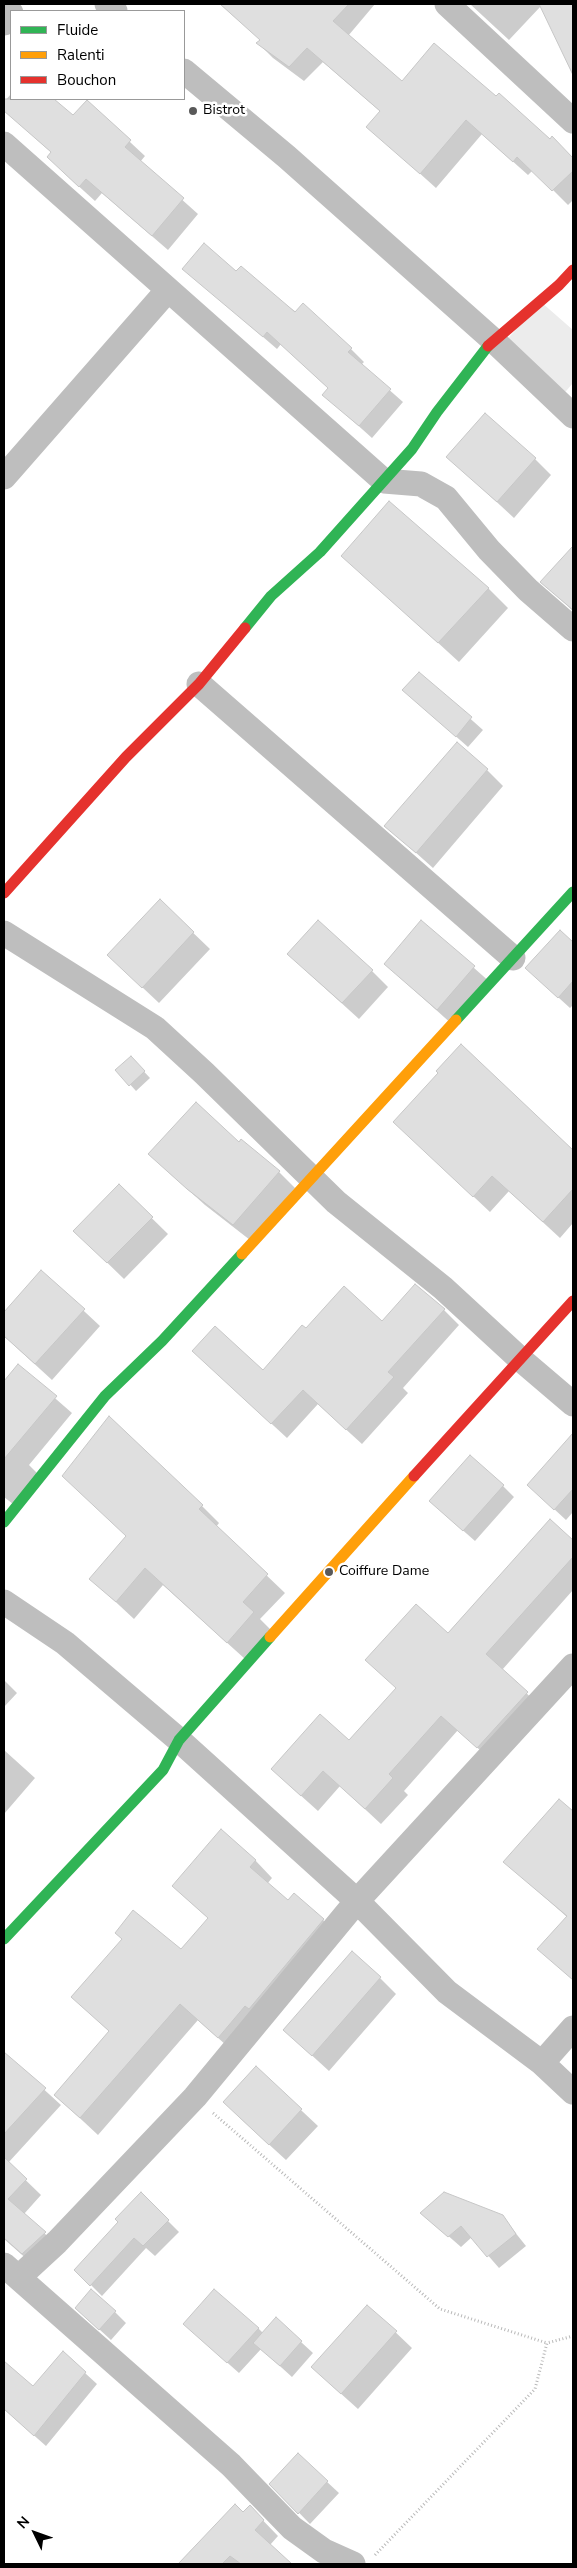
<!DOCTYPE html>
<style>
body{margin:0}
#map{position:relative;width:577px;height:2568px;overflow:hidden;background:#fff;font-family:"Nunito Sans",sans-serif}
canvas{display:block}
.frame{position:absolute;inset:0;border:5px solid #000;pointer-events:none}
.legend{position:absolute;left:10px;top:10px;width:175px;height:90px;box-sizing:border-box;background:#fff;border:1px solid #999;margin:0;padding:6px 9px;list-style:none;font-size:15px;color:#000}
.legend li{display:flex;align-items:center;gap:10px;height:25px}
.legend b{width:25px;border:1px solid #999}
.north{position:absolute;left:10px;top:2508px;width:50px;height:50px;-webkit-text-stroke:4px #fff;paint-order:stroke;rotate:312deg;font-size:14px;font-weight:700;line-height:20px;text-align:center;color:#000}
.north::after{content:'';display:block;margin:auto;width:18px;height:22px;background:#000;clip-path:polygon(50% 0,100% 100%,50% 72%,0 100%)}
</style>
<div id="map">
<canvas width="577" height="2568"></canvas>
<div class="frame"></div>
<ul class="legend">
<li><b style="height:6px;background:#30b455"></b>Fluide</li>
<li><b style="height:6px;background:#ff9f0a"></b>Ralenti</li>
<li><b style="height:6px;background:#e5322d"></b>Bouchon</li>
</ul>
<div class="north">N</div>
</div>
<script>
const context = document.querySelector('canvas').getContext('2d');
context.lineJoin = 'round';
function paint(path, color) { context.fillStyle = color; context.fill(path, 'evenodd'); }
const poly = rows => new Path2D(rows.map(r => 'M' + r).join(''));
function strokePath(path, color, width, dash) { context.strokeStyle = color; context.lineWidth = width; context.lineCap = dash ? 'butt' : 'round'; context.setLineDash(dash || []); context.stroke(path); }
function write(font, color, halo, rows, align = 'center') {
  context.font = font + ' "Nunito Sans",sans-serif'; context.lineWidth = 5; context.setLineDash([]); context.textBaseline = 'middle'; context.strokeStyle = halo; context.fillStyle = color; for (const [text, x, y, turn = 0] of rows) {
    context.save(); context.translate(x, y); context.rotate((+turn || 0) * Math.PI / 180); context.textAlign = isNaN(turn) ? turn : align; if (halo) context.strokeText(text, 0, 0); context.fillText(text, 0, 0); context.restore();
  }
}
paint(poly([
 [541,302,573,330,573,383,560,398,501,346]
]), '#ececec');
paint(poly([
 [220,4,375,4,348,36,402,83,496,98,550,140,552,138,573,159,573,200,568,205,533,170,528,175,482,134,436,188,368,127,381,112,323,62,304,81,273,58,258,43,261,40],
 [470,4,573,4,573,64,566,56,541,6,509,40],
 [11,94,11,99,52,99,73,117,87,102,145,156,140,162,198,214,168,250,102,193,95,201,63,172,52,153,4,110,4,102],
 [184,269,237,272,351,349,364,362,361,365,403,402,372,438,324,395,329,389,281,344,277,349],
 [448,457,535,459,551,475,514,518],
 [573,548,573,611,542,582],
 [343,556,488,588,508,608,459,662],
 [419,673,483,730,468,747,403,690],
 [487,770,503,786,433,868,386,826],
 [160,901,210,949,159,1003,125,971],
 [422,922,491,983,454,1026,385,964],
 [560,932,573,944,573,1005,570,1008,538,979],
 [305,970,372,971,388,987,359,1019],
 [136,1063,150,1078,136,1091,117,1070],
 [440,1073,544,1126,573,1152,573,1223,560,1238,509,1191,490,1212,411,1138],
 [239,1143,279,1172,295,1188,250,1240,205,1205,166,1170],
 [119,1186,168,1234,124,1279,91,1247],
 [41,1271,100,1326,52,1380,4,1336,4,1313],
 [444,1310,459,1325,403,1388,408,1393,362,1444,318,1404,287,1438,209,1366,263,1372,306,1330,382,1323],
 [18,1366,72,1413,29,1465,39,1475,13,1504,4,1497,4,1383],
 [570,1439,573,1442,573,1512,566,1520,540,1496],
 [503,1486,514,1497,475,1541,442,1512],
 [202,1506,219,1523,216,1527,285,1593,260,1619,271,1630,245,1659,163,1585,134,1619,91,1579],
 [550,1521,573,1542,573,1590,502,1670,543,1709,494,1763,458,1730,404,1791,408,1795,381,1824,340,1786,318,1811,289,1785,349,1742],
 [4,1680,17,1693,4,1707],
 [4,1750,35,1778,4,1814],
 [559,1800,573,1812,573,1980,554,1963,567,1917,505,1862],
 [255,1860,272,1878,267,1884,288,1902,323,1920,340,1937,236,2054,198,2020,98,2135,55,2095,110,2032,72,1996,123,1940,116,1933,181,1951,209,1919,173,1886],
 [380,1978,396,1994,329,2071,284,2030],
 [4,2053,61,2105,8,2163,41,2195,24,2214,60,2248,38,2269,4,2239],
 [256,2068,318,2126,286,2160,240,2118],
 [141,2194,179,2232,155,2256,146,2248,102,2296,87,2281,120,2222],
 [422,2213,510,2226,526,2246,499,2268,472,2237,461,2247],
 [368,2306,412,2348,358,2409,329,2383],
 [115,2312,126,2323,111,2340,88,2319],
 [258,2328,263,2333,301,2342,313,2353,292,2377,261,2349,239,2373,196,2335],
 [8,2366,33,2388,85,2373,97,2384,46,2446,4,2409,4,2370],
 [298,2455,339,2493,310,2524,271,2484],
 [235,2506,243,2514,250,2507,278,2536,270,2545,290,2564,180,2564]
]), '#0003');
const building = poly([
 [220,4,349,4,333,21,402,81,434,43,496,96,499,93,550,139,552,136,573,158,573,171,552,191,517,157,513,162,466,120,420,174,366,127,380,111,307,48,289,67,256,43,260,40,220,4],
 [539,4,573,4,573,75,539,4],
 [4,99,54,99,73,115,87,100,131,140,125,147,184,198,152,236,86,179,79,187,47,157,51,152,4,111,4,99],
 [204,243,236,271,241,266,295,312,303,303,352,348,348,352,391,389,359,426,322,395,328,388,267,332,263,337,182,269,204,243],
 [485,413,536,458,497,502,446,457,485,413],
 [389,501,489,588,438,643,341,556,389,501],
 [573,546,573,610,540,582,573,546],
 [419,672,472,717,456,737,402,690,419,672],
 [457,742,488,769,416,853,384,826,457,742],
 [160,899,194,932,142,988,107,955,160,899],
 [318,920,373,970,342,1003,287,954,318,920],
 [421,920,475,966,437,1010,384,964,421,920],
 [560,930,573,942,573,981,558,998,525,968,560,930],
 [461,1044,573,1150,573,1189,543,1222,492,1176,473,1197,393,1122,438,1073,436,1071,461,1044],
 [131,1056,145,1071,129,1086,115,1070,131,1056],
 [196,1102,239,1142,241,1139,280,1171,233,1225,187,1189,148,1154,196,1102],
 [119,1184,153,1217,107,1263,73,1231,119,1184],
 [41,1270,85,1309,35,1364,4,1336,4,1312,41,1270],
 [415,1284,445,1309,388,1372,394,1377,346,1430,303,1390,271,1424,192,1351,215,1326,263,1370,302,1325,306,1328,344,1286,382,1321,415,1284],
 [18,1364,57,1396,4,1459,4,1381,18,1364],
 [109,1416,203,1505,199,1509,268,1574,243,1602,254,1612,227,1643,145,1568,116,1602,89,1579,126,1536,62,1476,109,1416],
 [573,1433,573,1489,554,1510,527,1485,573,1433],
 [470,1455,504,1485,463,1531,429,1501,470,1455],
 [550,1519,573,1540,573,1557,486,1654,528,1692,477,1748,441,1716,389,1774,393,1778,365,1809,323,1771,301,1796,271,1769,320,1714,349,1740,396,1688,365,1660,416,1604,448,1633,550,1519],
 [559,1799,573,1811,573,1980,537,1949,567,1916,503,1862,559,1799],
 [221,1829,256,1860,250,1867,288,1900,294,1893,324,1919,249,2009,245,2006,218,2038,180,2004,80,2118,54,2095,109,2031,71,1997,122,1939,115,1933,133,1910,181,1949,208,1918,172,1886,221,1829],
 [352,1951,381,1977,312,2056,283,2030,352,1951],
 [4,2052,46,2088,4,2134,4,2052],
 [256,2066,302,2109,269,2145,223,2102,256,2066],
 [4,2157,27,2179,8,2199,46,2232,22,2254,4,2238,4,2157],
 [141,2192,169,2220,143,2246,134,2238,90,2286,74,2270,118,2222,115,2219,141,2192],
 [444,2192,503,2215,516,2234,487,2257,461,2226,448,2237,420,2213,444,2192],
 [91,2289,116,2311,99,2330,75,2308,91,2289],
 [214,2289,259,2328,227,2363,183,2324,214,2289],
 [367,2305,397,2331,341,2394,311,2367,367,2305],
 [276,2317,302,2341,280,2366,253,2343,276,2317],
 [63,2351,86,2372,34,2436,4,2409,4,2361,33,2386,63,2351],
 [298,2453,328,2481,298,2514,269,2484,298,2453],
 [235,2504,243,2512,250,2505,264,2520,255,2530,292,2564,241,2564,230,2556,222,2564,178,2564,235,2504]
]);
paint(building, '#dfdfdf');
strokePath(building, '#c7c7c7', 1);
strokePath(poly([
 [213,2113,440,2309,547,2343],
 [375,2555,535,2389,547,2343,573,2336]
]), '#b9b9b9', 3, [1, 2.5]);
strokePath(poly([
 [107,4,115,11],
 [447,4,573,121],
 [4,23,11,13],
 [184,71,287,157,493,340,573,416],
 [4,144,384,481,421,484,446,498,489,550,528,590,573,629],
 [4,477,167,291],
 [199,684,513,958],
 [4,933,155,1028,204,1073,336,1202,443,1288,519,1358,573,1404],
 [4,1602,65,1643,179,1740,357,1901,447,1992,542,2063,573,2092],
 [542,2063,573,2028],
 [4,2265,231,2465,292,2528,324,2551,353,2564],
 [19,2277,57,2242,195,2097,357,1901,573,1666]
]), '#bebebe', 25);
strokePath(poly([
 [245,628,271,596,320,552,412,449,437,412,488,346],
 [456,1020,573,892],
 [4,1522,105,1396,162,1341,242,1254],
 [4,1939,163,1770,179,1740,270,1637]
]), '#30b455', 11);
strokePath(poly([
 [242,1254,456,1020],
 [270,1637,414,1476]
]), '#ff9f0a', 11);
strokePath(poly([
 [488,346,559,285,573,270],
 [4,893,126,757,199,684,245,628],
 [414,1476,573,1301]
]), '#e5322d', 11);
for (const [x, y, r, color] of [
 [193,111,5,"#595959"],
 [329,1572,5,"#595959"]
]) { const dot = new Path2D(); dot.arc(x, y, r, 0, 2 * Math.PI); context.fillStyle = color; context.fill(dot); strokePath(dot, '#fff', 2); }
write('14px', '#000', '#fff', [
 ["Bistrot",203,111],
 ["Coiffure Dame",339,1572]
], 'left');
</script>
